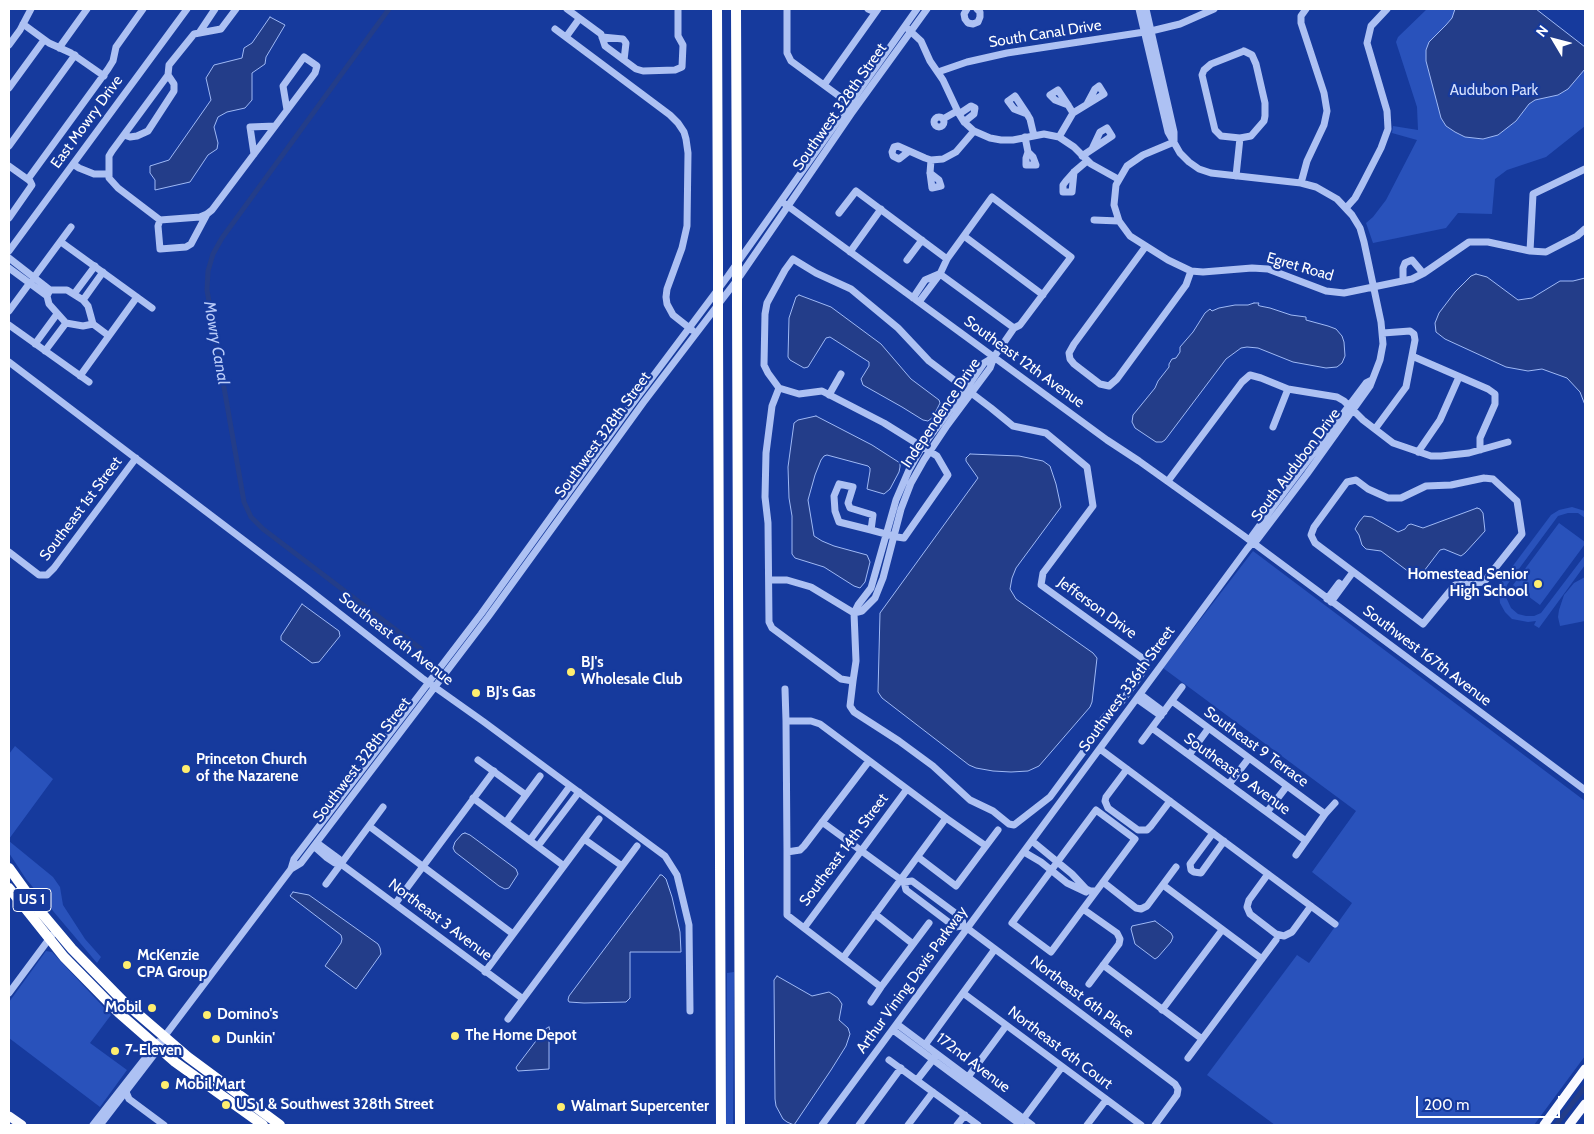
<!DOCTYPE html>
<style>
body{margin:0}
#map{position:relative;width:1594px;height:1134px;overflow:hidden;background:#163a9d;font-family:Cabin,sans-serif}
canvas{display:block}
.frame{position:absolute;inset:0;border:10px solid #fff;pointer-events:none}
.north{position:absolute;left:1529px;top:15px;width:50px;height:50px;-webkit-text-stroke:4px #163a9d;paint-order:stroke;rotate:307deg;font-size:14px;font-weight:700;line-height:20px;text-align:center;color:#fff}
.north::after{content:'';display:block;margin:auto;width:18px;height:22px;background:#fff;clip-path:polygon(50% 0,100% 100%,50% 72%,0 100%)}
.scale{position:absolute;left:1416px;top:1096px;width:144px;height:22px;box-sizing:border-box;border:2px solid #fff;border-top:0;padding-left:6px;font-size:15px;line-height:18px;white-space:nowrap;color:#fff;-webkit-text-stroke:4px #163a9d;paint-order:stroke}
</style>
<div id="map">
<canvas width="1594" height="1134"></canvas>
<div class="frame"></div>
<div class="north">N</div>
<div class="scale">200 m</div>
</div>
<script>
const context = document.querySelector('canvas').getContext('2d');
context.lineJoin = 'round';
function paint(path, color) { context.fillStyle = color; context.fill(path, 'evenodd'); }
const poly = rows => new Path2D(rows.map(r => 'M' + r).join(''));
function strokePath(path, color, width, dash) { context.strokeStyle = color; context.lineWidth = width; context.lineCap = dash ? 'butt' : 'round'; context.setLineDash(dash || []); context.stroke(path); }
function write(font, color, halo, rows, align = 'center') {
  context.font = font + ' Cabin,sans-serif'; context.lineWidth = 4.5; context.setLineDash([]); context.textBaseline = 'middle'; context.strokeStyle = halo; context.fillStyle = color; for (const [text, x, y, turn = 0] of rows) {
    context.save(); context.translate(x, y); context.rotate((+turn || 0) * Math.PI / 180); context.textAlign = isNaN(turn) ? turn : align; if (halo) context.strokeText(text, 0, 0); context.fillText(text, 0, 0); context.restore();
  }
}
paint(poly([
 [1427,9,1515,9,1585,61,1585,126,1546,157,1507,170,1495,179,1492,214,1458,213,1446,228,1373,243,1366,223,1373,217,1386,200,1417,140,1392,133,1393,126,1418,130,1417,107,1396,42,1398,37],
 [1572,507,1585,511,1585,518,1578,513,1568,513,1558,516,1507,585,1505,595,1511,608,1518,614,1526,616,1534,616,1541,613,1585,555,1585,565,1539,628,1534,625,1536,621,1528,622,1512,619,1505,612,1500,603,1499,591,1503,579,1551,515,1559,510],
 [1559,523,1585,542,1585,544,1540,605,1513,585],
 [1253,551,1585,801,1585,1056,1534,1125,1275,1125,1207,1075,1297,955,1309,963,1352,903,1312,872,1356,811,1163,668],
 [1585,577,1585,621,1560,626,1558,617,1559,610,1564,595,1574,583],
 [15,746,53,779,9,839,9,754],
 [9,841,53,877,60,887,63,905,85,939,101,957,97,963,26,879,9,853],
 [46,951,52,952,111,1015,90,1043,127,1070,100,1107,9,1038,9,1002],
 [734,972,733,1125,726,1125,727,973]
]), '#2952bb');
const water = poly([
 [1455,9,1536,9,1585,47,1585,69,1568,89,1558,95,1535,100,1529,104,1516,121,1498,135,1483,139,1465,137,1455,132,1446,126,1441,118,1426,61,1426,50,1429,42,1446,25,1452,18,1455,9],
 [270,17,285,25,266,57,265,64,252,73,252,100,245,108,227,112,218,117,214,127,218,143,217,149,208,155,190,182,155,190,155,180,150,173,150,166,169,160,211,100,206,78,214,65,242,58,244,48,252,43,270,17],
 [1476,274,1487,277,1518,300,1532,298,1560,281,1573,281,1585,278,1585,415,1585,405,1580,392,1567,378,1542,369,1528,371,1506,367,1445,339,1436,332,1435,323,1439,313,1455,292,1471,276,1476,274],
 [799,295,831,307,881,344,911,379,939,400,940,403,933,417,928,421,923,420,902,407,863,385,861,379,869,366,869,362,830,337,826,338,808,367,804,368,790,360,788,357,789,318,796,297,799,295],
 [1254,303,1259,303,1258,305,1260,306,1270,308,1291,315,1306,317,1306,320,1328,326,1336,329,1342,336,1344,342,1345,356,1342,363,1337,367,1326,368,1293,362,1258,348,1247,347,1241,348,1226,359,1165,440,1162,442,1156,442,1135,428,1132,422,1133,415,1155,388,1158,381,1169,367,1169,364,1172,359,1176,358,1180,352,1180,347,1193,332,1205,313,1210,309,1212,311,1219,308,1235,305,1248,305,1254,303],
 [816,416,872,445,900,463,900,467,899,472,890,489,884,494,867,489,870,471,870,468,868,466,827,455,824,456,821,460,815,475,808,500,814,536,822,541,834,546,867,555,870,562,865,582,860,588,854,586,824,567,795,558,792,554,792,516,789,498,788,467,794,423,798,420,816,416],
 [970,454,1019,456,1043,461,1050,466,1056,484,1061,507,1016,568,1012,578,1010,589,1016,599,1093,653,1097,658,1092,702,1090,707,1039,766,1028,771,1011,772,993,771,976,768,969,765,882,698,878,692,880,613,978,478,966,461,966,458,970,454],
 [1477,508,1480,509,1483,513,1485,531,1465,553,1461,556,1444,549,1440,550,1424,571,1417,575,1413,575,1381,551,1366,549,1362,545,1359,535,1355,529,1359,522,1364,516,1372,517,1398,532,1405,529,1408,525,1411,524,1423,528,1477,508],
 [302,604,339,631,340,636,319,662,312,663,281,640,281,636,302,604],
 [465,833,470,835,516,869,518,874,509,888,505,889,499,886,455,852,453,848,455,842,462,834,465,833],
 [660,875,662,875,666,879,672,897,680,932,681,952,630,952,630,998,626,1002,584,1003,569,1002,568,1000,569,996,660,875],
 [293,892,309,895,378,944,380,948,381,954,356,989,325,966,341,943,342,939,341,935,290,896,293,892],
 [1155,921,1171,933,1173,937,1171,942,1158,957,1155,959,1135,944,1131,929,1132,926,1155,921],
 [777,976,812,996,829,992,838,998,842,1004,839,1020,848,1028,850,1034,846,1046,831,1070,794,1125,787,1122,783,1119,776,1106,775,1099,774,980,777,976],
 [549,1027,550,1031,549,1034,549,1069,518,1071,516,1068,517,1066,545,1029,549,1027]
]);
paint(water, '#233d89');
strokePath(water, '#9fb9f5', 1);
strokePath(poly([
 [389,9,222,238,213,254,208,271,207,290,244,502,251,517,263,529,421,649],
 [1556,1125,1585,1087]
]), '#233d89', 5);
strokePath(poly([
 [236,9,221,29,194,34,169,65,168,75,112,151,109,156,109,178,118,188,160,220,200,217,207,214,212,210,315,73,317,66,304,57,283,86,287,110],
 [567,9,601,34,605,46,636,69,643,71,675,70,682,67,683,45,678,36,678,9],
 [787,9,787,53,791,61,843,99],
 [868,9,875,12],
 [967,9,964,14,965,19,968,23,973,24,978,22,980,17,980,12,977,9],
 [1146,9,1174,132,1174,142],
 [23,24,49,43,71,53,104,76],
 [555,29,670,115,678,123,684,132,686,139,688,153,687,226,682,248,667,289,666,297,667,304,673,315,692,330],
 [908,29,921,41,930,61,943,80,959,114,964,122,974,131,990,138,1001,140,1013,140,1044,134,1059,137,1074,147,1091,164,1118,179],
 [199,33,215,9],
 [566,37,579,19],
 [602,37,623,39,626,43,624,60],
 [9,45,20,30,31,9],
 [59,48,87,9],
 [1244,51,1252,55,1256,64,1265,103,1265,116,1264,121,1251,136,1240,138,1221,136,1215,130,1202,75,1204,70,1211,64,1244,51],
 [938,72,967,62,1007,53,1151,31,1180,24,1214,9],
 [824,85,878,9],
 [9,88,44,40],
 [1068,105,1055,100,1050,95,1058,90,1068,105,1073,113],
 [959,114,971,106,975,108,974,114,964,122],
 [1027,114,1014,109,1008,101,1015,96,1027,114,1030,119,1034,136],
 '934 122a5 5 0 1 1 10 0a5 5 0 1 1-10 0Z',
 [943,119,957,111],
 [124,135,130,137,137,136,148,131,174,91,174,84,168,75],
 [1025,137,1028,152,1026,158,1026,165,1036,165,1033,157,1028,152],
 [1059,137,1073,113,1104,94,1099,86,1095,89,1087,104],
 [1174,142,1143,155,1127,166,1116,185,1114,205,1119,221,1130,236,1168,260,1191,271,1203,272,1252,268,1268,269,1326,291,1344,293,1412,279,1424,273,1469,242,1488,242,1530,251],
 [9,146,75,55],
 [908,152,899,159,893,156,892,152,894,147,898,146,925,158,931,160,943,159,956,152,974,131],
 [254,154,250,127,275,126],
 [1082,156,1112,136,1107,128,1100,132,1092,149],
 [73,164,79,168,94,174,109,174],
 [9,166,30,181,32,185,9,218],
 [1585,169,1533,194,1530,251,1546,252,1577,236,1585,229],
 [1074,172,1072,192,1063,192,1063,185,1066,181,1074,172,1087,161],
 [930,173,939,180,941,186,932,188,930,173,931,160],
 [1236,176,1240,138],
 [28,179,108,69,113,61,116,47,143,9],
 [1301,183,1307,161,1324,125,1327,111,1324,93,1301,23,1301,16,1306,9],
 [785,204,1107,440,1139,461,1244,536,1585,790],
 [1346,208,1355,198,1362,185,1381,148,1388,129,1387,111,1367,43,1371,26,1387,9],
 [839,213,856,191,947,259],
 [160,220,158,226,160,249,186,247,191,244,207,214],
 [1094,220,1119,221],
 [964,236,1043,295],
 [61,242,152,308],
 [1146,246,1074,344,1069,353,1070,359,1074,364,1100,384,1109,386,1117,379,1186,285,1191,271],
 [9,251,187,9],
 [850,252,881,209],
 [9,258,50,290],
 [907,260,922,240],
 [9,268,47,296,49,304,66,323,83,326,93,324],
 [940,274,1014,328],
 [1403,281,1403,268,1405,263,1412,260,1423,273],
 [74,294,95,266],
 [47,296,50,290,67,290,83,300,88,306,93,324,109,336],
 [913,298,925,280,939,274],
 [83,300,103,272],
 [9,311,71,227],
 [9,325,89,382],
 [35,344,57,314],
 [45,351,66,323],
 [1412,356,1488,389,1495,394,1495,404,1480,438,1480,450],
 [9,362,308,589,422,678,484,722,665,856,677,875,689,925,690,1011],
 [80,376,137,297],
 [779,388,799,394,822,391,884,423,937,456,948,475,904,538,897,537,871,530],
 [829,395,841,374],
 [1273,427,1288,389],
 [1375,429,1406,387,1415,340,1414,334,1410,331,1383,333],
 [1418,452,1440,420,1459,377],
 [1484,478,1493,479,1517,501,1522,534,1484,582,1455,585,1423,624,1315,543,1311,535,1314,527,1347,482,1356,480,1368,489,1388,498,1401,498,1426,486,1451,485,1484,478],
 [1168,481,1242,382,1250,375,1261,378,1288,389,1337,397,1344,401,1363,420,1393,443,1431,456,1441,456,1469,453,1508,442],
 [839,484,853,487,848,503,850,508,873,515,871,530,839,522,835,511,834,496,839,484],
 [1252,543,1252,536,1276,503,1366,383,1372,380],
 [9,552,39,575,47,575,54,568,136,458],
 [770,580,787,580,811,587,854,613,862,611,875,598,883,578,901,509,911,483,924,460,946,427,990,368,994,357,1014,328,1020,325,1071,257,992,197,947,259,940,274,919,302],
 [1327,599,1339,583],
 [1331,602,1353,572],
 [853,681,841,679,772,628,769,622,768,523,765,497,766,453,772,406,779,388,768,373,764,365,765,314,767,303,785,270,793,259,816,273,851,289,898,328,929,361,966,389,991,408,1013,426,1046,433,1087,467,1093,506,1043,573,1041,585,1145,660,1147,666,1122,701,1109,712,1103,719,1101,728,1050,797,1014,825,1009,824,993,811,970,800,933,766,899,741,854,712,850,706,853,681,856,661,854,613,858,605,871,588,896,500,909,470,922,447,966,389,984,363,994,357],
 [785,689,786,721,811,721,820,724,946,818,843,958,787,915,787,852],
 [1140,694,1164,712],
 [1137,699,1161,716],
 [1172,701,1325,814],
 [786,721,787,852,800,850,804,846,869,761],
 [1152,728,1306,841],
 [1142,741,1182,687],
 [1100,749,1335,924],
 [1189,755,1208,729],
 [478,760,526,795],
 [1127,769,1106,797,1105,801,1108,808,1138,830,1147,830,1151,826,1170,801],
 [1229,784,1249,758],
 [473,798,564,866],
 [1096,810,1135,839,1051,952,1012,923,1096,810],
 [1267,812,1287,786],
 [506,822,540,776],
 [822,822,904,882,906,890,955,927,963,926,967,928,1175,1084,1178,1089,1177,1095,1155,1125],
 [369,826,513,934],
 [1213,833,1190,864,1191,870,1194,872,1201,873,1224,841],
 [584,839,622,866],
 [530,840,570,786],
 [1032,841,1072,874,1086,889,1090,891,1095,891],
 [315,845,320,845,339,859,341,864,523,999],
 [315,845,317,849,326,857,335,863,341,864],
 [538,846,579,792],
 [986,846,998,830],
 [1024,852,1041,862,1067,883,1086,892],
 [1296,855,1325,814,1335,803],
 [918,857,956,886,986,846,946,818],
 [291,869,301,863,488,617,643,403,740,276,851,114,927,9],
 [1268,874,1249,900,1247,907,1250,914,1276,934,1284,936,1292,932,1311,906],
 [904,882,912,881,962,918,963,926],
 [1103,882,1136,908,1141,909,1147,906,1176,867],
 [326,884,383,807],
 [1163,885,1262,959],
 [395,904,494,771],
 [1083,909,1117,933,1120,939,1119,944,1089,984],
 [875,914,913,944],
 [804,928,907,789],
 [843,958,881,987,929,923],
 [1103,965,1202,1039],
 [485,972,599,819],
 [9,993,52,935],
 [963,993,1141,1125],
 [871,1002,881,987],
 [1162,1010,1222,930],
 [508,1019,637,846],
 [897,1024,1032,1125],
 [893,1030,1021,1125],
 [925,1045,995,949],
 [1188,1058,1276,940],
 [889,1060,978,1125],
 [968,1077,1006,1026],
 [917,1080,935,1057],
 [126,1092,129,1099,164,1125],
 [1021,1122,1062,1067],
 [93,1125,158,1042],
 [100,1125,159,1048,164,1037,291,869,294,859,481,614,630,407,728,276,917,9],
 [822,1125,1247,549,1252,543,1257,540,1307,474,1370,386,1380,360,1383,344,1381,322,1364,242,1360,228,1352,215,1337,199,1316,187,1301,183,1211,173,1199,169,1189,162,1180,153,1168,132,1139,9],
 [859,1125,901,1068],
 [908,1125,933,1092],
 [957,1125,965,1115],
 [1087,1125,1106,1100]
]), '#adc1f3', 7);
strokePath(poly([
 [9,1116,22,1125],
 [1544,1125,1585,1069],
 [1569,1125,1585,1104]
]), '#f9faff', 9);
strokePath(poly([
 [717,9,718,261],
 [736,9,737,236],
 [737,305,740,1125],
 [718,331,721,1125],
 [9,868,40,911,72,949,123,1001,188,1057,280,1125],
 [9,888,64,957,119,1013,175,1062,263,1125]
]), '#fff', 10);
strokePath(poly([
 [737,305,737,236],
 [718,331,718,261]
]), '#fff', 10);
for (const [x, y, r, color] of [
 [1538,584,5,"#ffee6f"],
 [571,672,5,"#ffee6f"],
 [476,693,5,"#ffee6f"],
 [186,769,5,"#ffee6f"],
 [127,965,5,"#ffee6f"],
 [152,1008,5,"#ffee6f"],
 [207,1015,5,"#ffee6f"],
 [455,1036,5,"#ffee6f"],
 [216,1039,5,"#ffee6f"],
 [115,1051,5,"#ffee6f"],
 [165,1085,5,"#ffee6f"],
 [226,1105,5,"#ffee6f"],
 [561,1107,5,"#ffee6f"]
]) { const dot = new Path2D(); dot.arc(x, y, r, 0, 2 * Math.PI); context.fillStyle = color; context.fill(dot); strokePath(dot, '#163a9d', 2); }
for (const [x, y, w] of [
 [32,900,38]
]) { const box = new Path2D(); box.roundRect(x - w / 2, y - 11.5, w, 23, 4); context.fillStyle = '#163a9d'; context.fill(box); strokePath(box, '#fff', 1); }
write('bold 14px', '#fff', null, [
 ["US 1",32,900]
]);
write('15px', '#fff', '#163a9d', [
 ["South Canal Drive",1045,34,-9],
 ["Southwest 328th Street",840,107,-55],
 ["East Mowry Drive",87,122,-54],
 ["Egret Road",1300,267,16],
 ["Southeast 12th Avenue",1024,362,36],
 ["Independence Drive",941,413,-56],
 ["Southwest 328th Street",603,435,-54],
 ["South Audubon Drive",1296,465,-53],
 ["Southeast 1st Street",81,509,-53],
 ["Jefferson Drive",1097,608,36],
 ["Southeast 6th Avenue",396,639,38],
 ["Southwest 167th Avenue",1427,656,37],
 ["Southwest 336th Street",1127,689,-54],
 ["Southeast 9 Terrace",1256,747,36],
 ["Southwest 328th Street",362,760,-53],
 ["Southeast 9 Avenue",1237,774,36],
 ["Southeast 14th Street",844,850,-53],
 ["Northeast 3 Avenue",440,920,37],
 ["Arthur Vining Davis Parkway",912,980,-54],
 ["Northeast 6th Place",1082,997,37],
 ["Northeast 6th Court",1060,1048,37],
 ["172nd Avenue",973,1063,37]
]);
write('15px', '#d5e0fd', '#163a9d', [
 ["Audubon Park",1494,91]
]);
write('bold 15px', '#fff', '#163a9d', [
 ["Homestead Senior",1528,575,"right"],
 ["High School",1528,592,"right"],
 ["BJ's",581,663],
 ["Wholesale Club",581,680],
 ["BJ's Gas",486,693],
 ["Princeton Church",196,760],
 ["of the Nazarene",196,777],
 ["McKenzie",137,956],
 ["CPA Group",137,973],
 ["Mobil",142,1008,"right"],
 ["Domino's",217,1015],
 ["The Home Depot",465,1036],
 ["Dunkin'",226,1039],
 ["7-Eleven",125,1051],
 ["Mobil Mart",175,1085],
 ["US 1 & Southwest 328th Street",236,1105],
 ["Walmart Supercenter",571,1107]
], 'left');
write('italic 16px', '#baccf9', '#163a9d', [
 ["Mowry Canal",216,343,80]
]);
</script>
